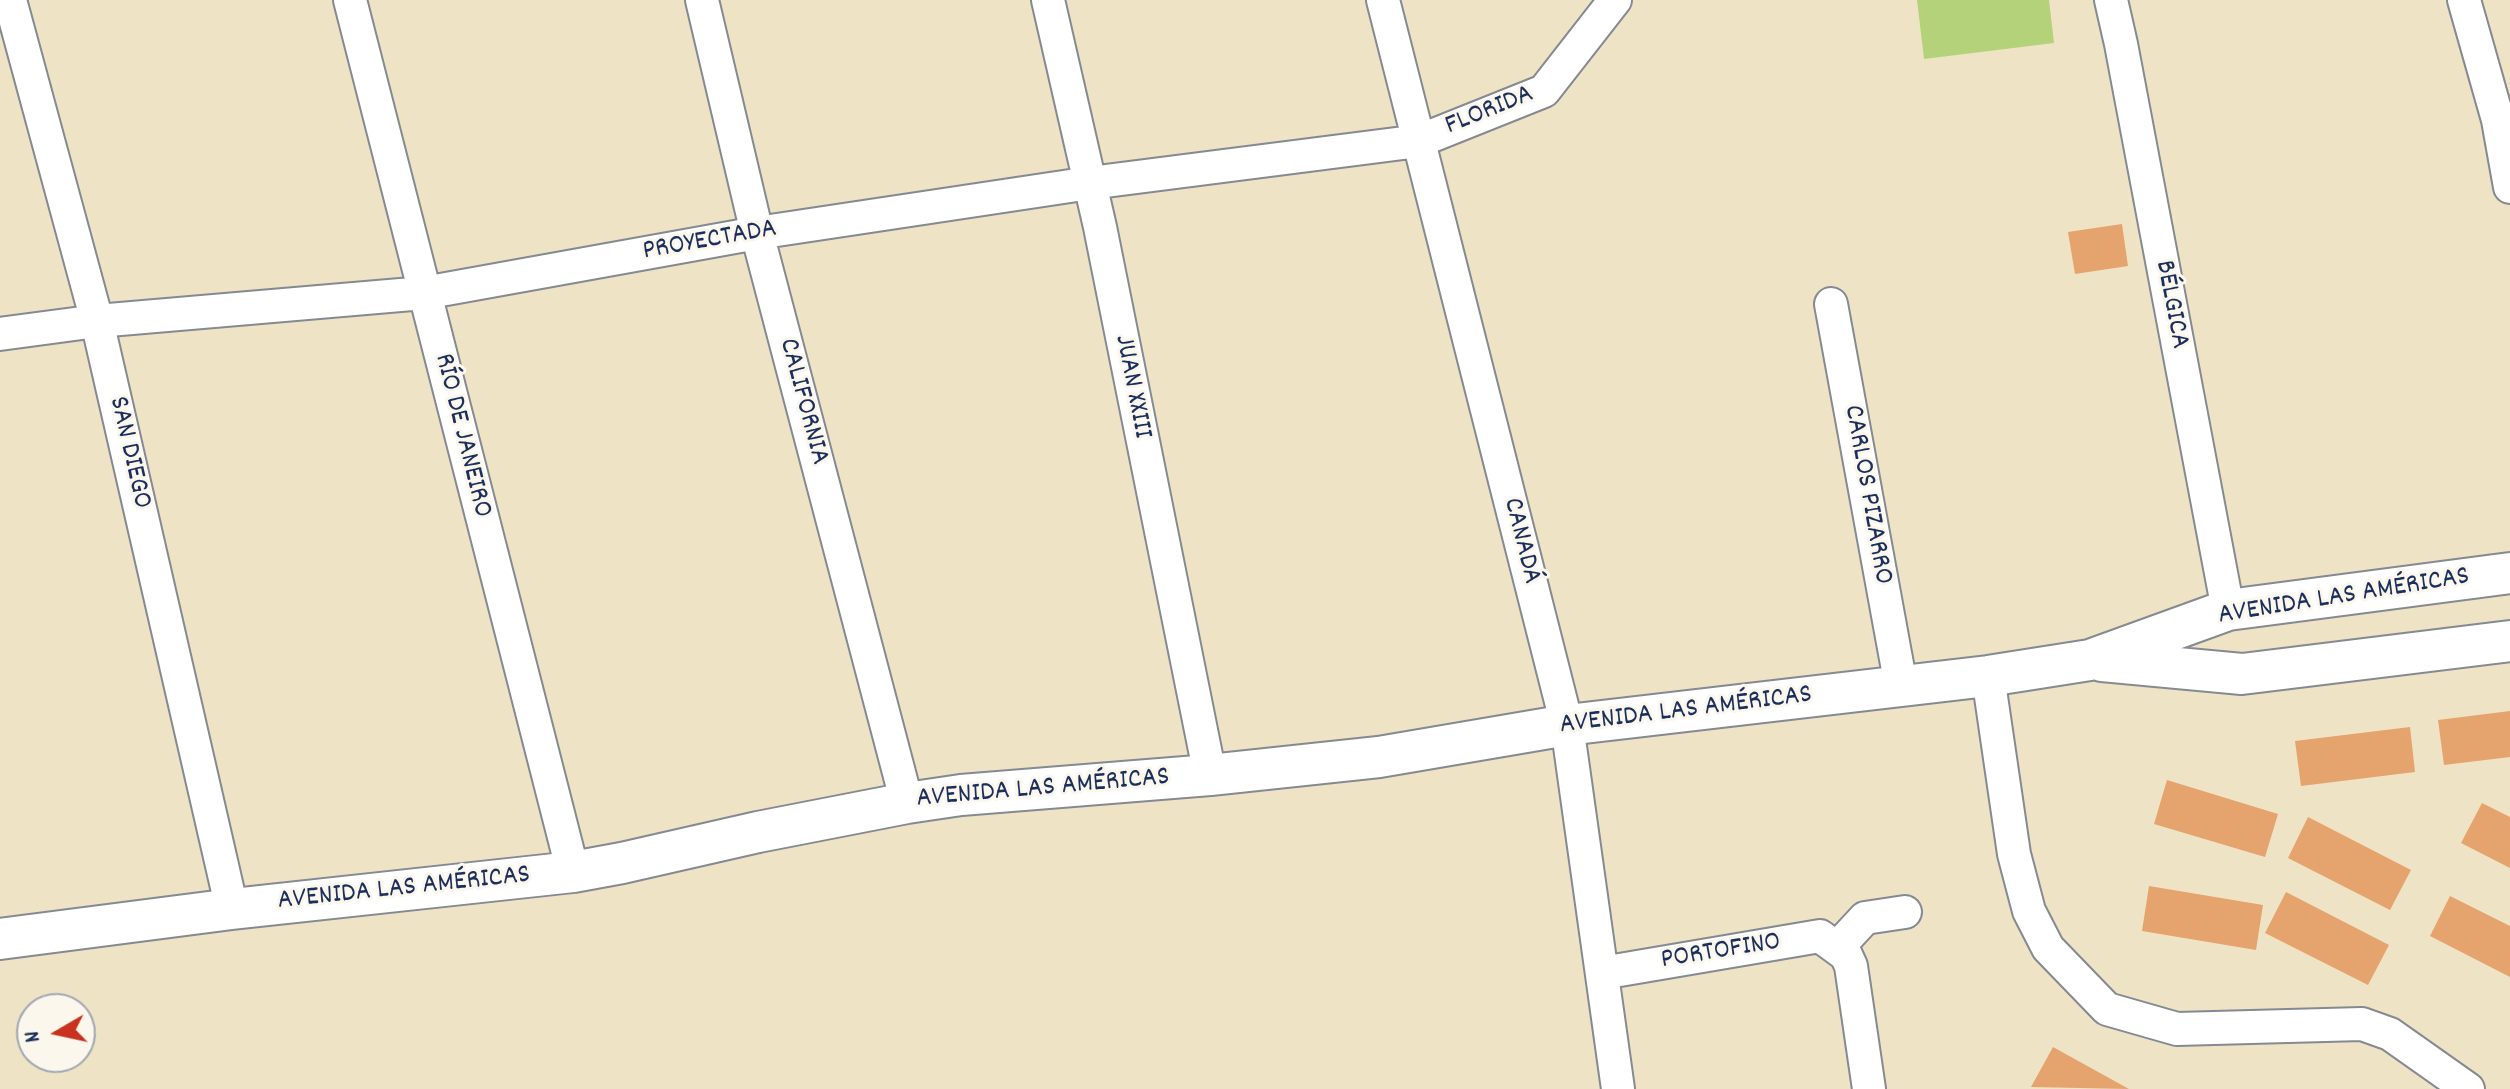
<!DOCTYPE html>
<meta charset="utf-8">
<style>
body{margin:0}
#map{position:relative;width:2510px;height:1089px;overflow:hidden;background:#efe3c5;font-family:Dekko,sans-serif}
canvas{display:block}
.north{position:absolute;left:16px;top:993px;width:80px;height:80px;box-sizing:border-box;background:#fbf7ec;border:2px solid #a1a7b3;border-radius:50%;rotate:261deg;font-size:22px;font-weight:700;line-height:32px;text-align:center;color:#1b2f5e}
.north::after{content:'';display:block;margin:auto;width:28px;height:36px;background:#c8321e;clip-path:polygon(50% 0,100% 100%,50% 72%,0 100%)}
</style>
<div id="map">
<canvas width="2510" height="1089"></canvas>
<div class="north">N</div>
</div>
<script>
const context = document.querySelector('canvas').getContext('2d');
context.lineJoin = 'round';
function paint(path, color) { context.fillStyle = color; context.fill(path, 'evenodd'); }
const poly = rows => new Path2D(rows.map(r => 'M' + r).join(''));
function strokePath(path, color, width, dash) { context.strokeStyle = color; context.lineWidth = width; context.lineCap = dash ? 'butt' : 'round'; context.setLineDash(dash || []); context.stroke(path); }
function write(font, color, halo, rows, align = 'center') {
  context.font = font + ' Dekko,sans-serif'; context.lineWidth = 6; context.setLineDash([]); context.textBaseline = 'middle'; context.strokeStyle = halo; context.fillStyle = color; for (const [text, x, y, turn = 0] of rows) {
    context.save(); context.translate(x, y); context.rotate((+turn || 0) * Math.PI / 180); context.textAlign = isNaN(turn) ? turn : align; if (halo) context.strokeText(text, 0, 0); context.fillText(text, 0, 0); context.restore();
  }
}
paint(poly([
 [1917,0,2049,0,2054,43,1924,59]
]), '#b4d279');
paint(poly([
 [2122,224,2128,266,2075,274,2068,232],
 [2510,711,2510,757,2444,765,2438,720],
 [2410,727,2415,772,2301,786,2295,741],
 [2167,780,2278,814,2265,857,2154,824],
 [2482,803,2510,817,2510,868,2461,843],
 [2308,817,2411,870,2390,910,2288,858],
 [2149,886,2263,905,2256,950,2142,931],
 [2286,892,2389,945,2368,985,2265,933],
 [2450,896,2510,926,2510,977,2430,936],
 [2053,1047,2129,1089,2031,1087]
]), '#e5a36e');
const minor = poly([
 [10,0,97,321,232,909],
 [350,0,573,872],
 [702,0,757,233,907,803],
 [1048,0,1100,227,1210,775],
 [1383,0,1567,725,1618,1089],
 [2111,0,2121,44,2228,610],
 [2464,0,2498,120,2510,187],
 [1831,304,1901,686],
 [0,334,97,321,424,293,757,233,1090,183,1419,141,1544,91,1615,0],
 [1988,676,2014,854,2029,911,2048,948,2107,1009,2177,1029,2362,1024,2390,1034,2468,1089],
 [1838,947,1865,918,1905,912],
 [1602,973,1820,936,1846,955,1851,966,1869,1089]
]);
const tertiary = poly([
 [2102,661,2242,674,2510,641],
 [0,939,232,909,573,872,622,863,758,832,907,803,961,795,1210,775,1379,757,1567,725,1988,676,2090,660,2228,610,2510,573]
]);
strokePath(minor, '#858992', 36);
strokePath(tertiary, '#858992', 44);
strokePath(minor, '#fff', 32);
strokePath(tertiary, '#fff', 40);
write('28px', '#1b2f5e', '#fbf7ec', [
 ["FLORIDA",1490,112,-22],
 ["PROYECTADA",710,242,-10],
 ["BÉLGICA",2170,305,79],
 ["JUAN XXIII",1131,387,79],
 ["CALIFORNIA",802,402,75],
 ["RÍO DE JANEIRO",461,436,76],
 ["SAN DIEGO",128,453,77],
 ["CARLOS PIZARRO",1866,495,80],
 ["CANADÁ",1520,541,76],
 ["AVENIDA LAS AMÉRICAS",2344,598,-9],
 ["AVENIDA LAS AMÉRICAS",1686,712,-7],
 ["AVENIDA LAS AMÉRICAS",1043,790,-5],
 ["AVENIDA LAS AMÉRICAS",404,890,-6],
 ["PORTOFINO",1721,953,-9]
]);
</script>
